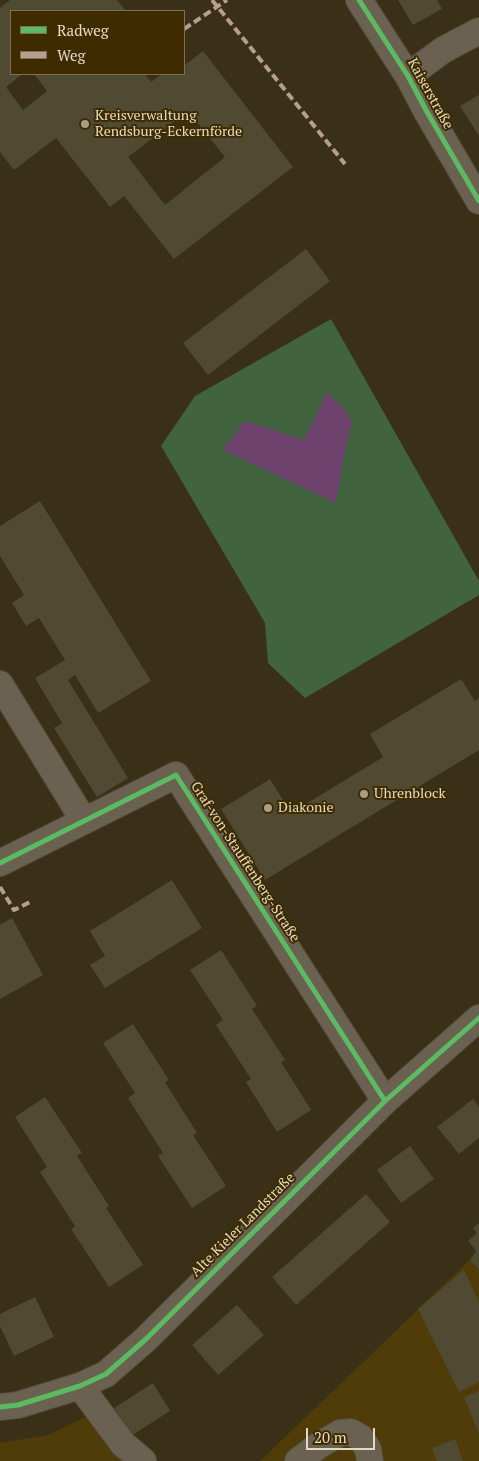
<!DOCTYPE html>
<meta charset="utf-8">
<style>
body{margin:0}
#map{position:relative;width:479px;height:1461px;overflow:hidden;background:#3a3018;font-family:"PT Serif",serif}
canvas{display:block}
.legend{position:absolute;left:10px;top:10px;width:175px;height:65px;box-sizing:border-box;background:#3e2c00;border:1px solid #80714e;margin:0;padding:6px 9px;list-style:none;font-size:15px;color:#e3d8c2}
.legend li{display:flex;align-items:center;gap:10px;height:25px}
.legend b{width:25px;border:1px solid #80714e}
.scale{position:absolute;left:306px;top:1428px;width:69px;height:22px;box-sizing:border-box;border:2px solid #e3d8c2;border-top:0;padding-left:6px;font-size:15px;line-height:18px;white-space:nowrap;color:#e3d8c2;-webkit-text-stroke:4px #3e2c00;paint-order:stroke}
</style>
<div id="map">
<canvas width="479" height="1461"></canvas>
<ul class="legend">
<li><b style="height:6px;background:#5cba63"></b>Radweg</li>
<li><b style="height:6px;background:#b99d93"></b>Weg</li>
</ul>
<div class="scale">20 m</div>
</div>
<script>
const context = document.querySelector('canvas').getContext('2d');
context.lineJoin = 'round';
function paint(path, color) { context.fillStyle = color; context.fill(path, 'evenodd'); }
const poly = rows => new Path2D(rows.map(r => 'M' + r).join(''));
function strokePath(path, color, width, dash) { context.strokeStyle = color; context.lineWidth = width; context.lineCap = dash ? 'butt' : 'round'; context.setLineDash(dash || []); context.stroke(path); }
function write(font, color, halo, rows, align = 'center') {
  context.font = font + ' "PT Serif",serif'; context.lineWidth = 4; context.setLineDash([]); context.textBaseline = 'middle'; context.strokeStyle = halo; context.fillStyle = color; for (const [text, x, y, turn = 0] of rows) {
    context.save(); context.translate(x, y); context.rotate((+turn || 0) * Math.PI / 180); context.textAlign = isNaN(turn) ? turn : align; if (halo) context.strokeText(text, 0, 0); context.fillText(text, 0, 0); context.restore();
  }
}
paint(poly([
 [479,1251,479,1461,260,1461],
 [109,1406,130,1440,155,1461,0,1461,0,1443,48,1435]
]), '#503c08');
paint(poly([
 [331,319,479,581,479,595,305,698,268,663,265,623,161,446,195,396]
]), '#41633d');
paint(poly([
 [327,392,345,410,352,424,346,446,336,503,223,450,245,421,304,440]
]), '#6e446e');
paint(poly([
 [10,0,117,0,126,11,11,11,11,74,22,74,6,87,23,110,47,91,34,74,145,74,151,82,162,74,184,74,184,63,185,65,203,51,293,167,174,259,124,196,110,207,56,138,14,170,0,152,0,8],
 [188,111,225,157,165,205,128,157],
 [398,0,437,0,442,9,413,25],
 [479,95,479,136,460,106],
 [306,249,330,281,208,375,183,343],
 [40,501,151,681,98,713,75,675,68,680,128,778,97,797,54,728,62,723,35,678,65,660,39,618,26,626,12,603,24,595,0,556,0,526],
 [461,679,475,701,479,698,479,750,265,880,221,809,270,779,291,813,383,757,370,734],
 [172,880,202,928,105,988,90,965,105,956,90,931],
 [12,918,43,975,0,999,0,925],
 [221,950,257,1006,252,1009,285,1060,281,1062,311,1110,277,1132,246,1082,251,1079,216,1025,223,1020,190,970],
 [133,1024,169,1080,165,1082,197,1133,193,1135,226,1186,192,1208,158,1156,163,1153,128,1098,135,1093,103,1043],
 [45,1097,82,1153,77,1156,109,1206,106,1208,143,1265,109,1287,71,1229,75,1226,40,1172,47,1167,15,1117],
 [473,1099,479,1107,479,1138,459,1154,437,1127],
 [410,1146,434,1179,401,1203,377,1170],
 [366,1194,390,1222,296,1305,272,1277],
 [479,1223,479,1270,470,1260,476,1251,468,1241,477,1233,473,1228],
 [464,1270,479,1302,479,1382,459,1392,418,1309],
 [35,1297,54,1337,14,1356,0,1326,0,1314],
 [237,1305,264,1335,218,1375,192,1345],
 [153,1383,170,1411,131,1436,114,1408],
 [479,1391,479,1434,464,1397],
 [455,1439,463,1461,437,1461,432,1448]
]), '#4f4a31');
const minor = poly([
 [359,0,408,76,427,112,479,201],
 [408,76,443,50,479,31],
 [0,684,84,821],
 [0,863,176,775,385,1101],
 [80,1386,123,1444,143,1461],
 [0,1407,18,1405,80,1386,106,1374,146,1339,385,1101,479,1018],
 [298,1461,318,1446,340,1433,351,1432,361,1438,368,1449,370,1461]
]);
strokePath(minor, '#534b39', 28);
strokePath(minor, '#6a6151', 26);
strokePath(poly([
 [212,0,345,164],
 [184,29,227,0],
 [0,887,14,910,30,902]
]), '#b99d93', 4, [8, 4]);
strokePath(poly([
 [359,0,408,76,427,112,479,201],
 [0,863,176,775,385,1101],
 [0,1407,18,1405,80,1386,106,1374,146,1339,385,1101,479,1018]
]), '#5cba63', 5);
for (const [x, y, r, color] of [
 [85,124,5,"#a89d86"],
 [364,794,5,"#a89d86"],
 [268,808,5,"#a89d86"]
]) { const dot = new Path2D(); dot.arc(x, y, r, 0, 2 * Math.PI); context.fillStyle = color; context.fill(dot); strokePath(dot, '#3e2c00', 2); }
write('14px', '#e3d8c2', '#3e2c00', [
 ["Kaiserstraße",430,94,61],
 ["Graf-von-Stauffenberg-Straße",245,862,57],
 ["Alte Kieler Landstraße",243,1225,-45]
]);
write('14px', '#e3d8c2', '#3e2c00', [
 ["Kreisverwaltung",95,116],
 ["Rendsburg-Eckernförde",95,132],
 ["Uhrenblock",374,794],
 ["Diakonie",278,808]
], 'left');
</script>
